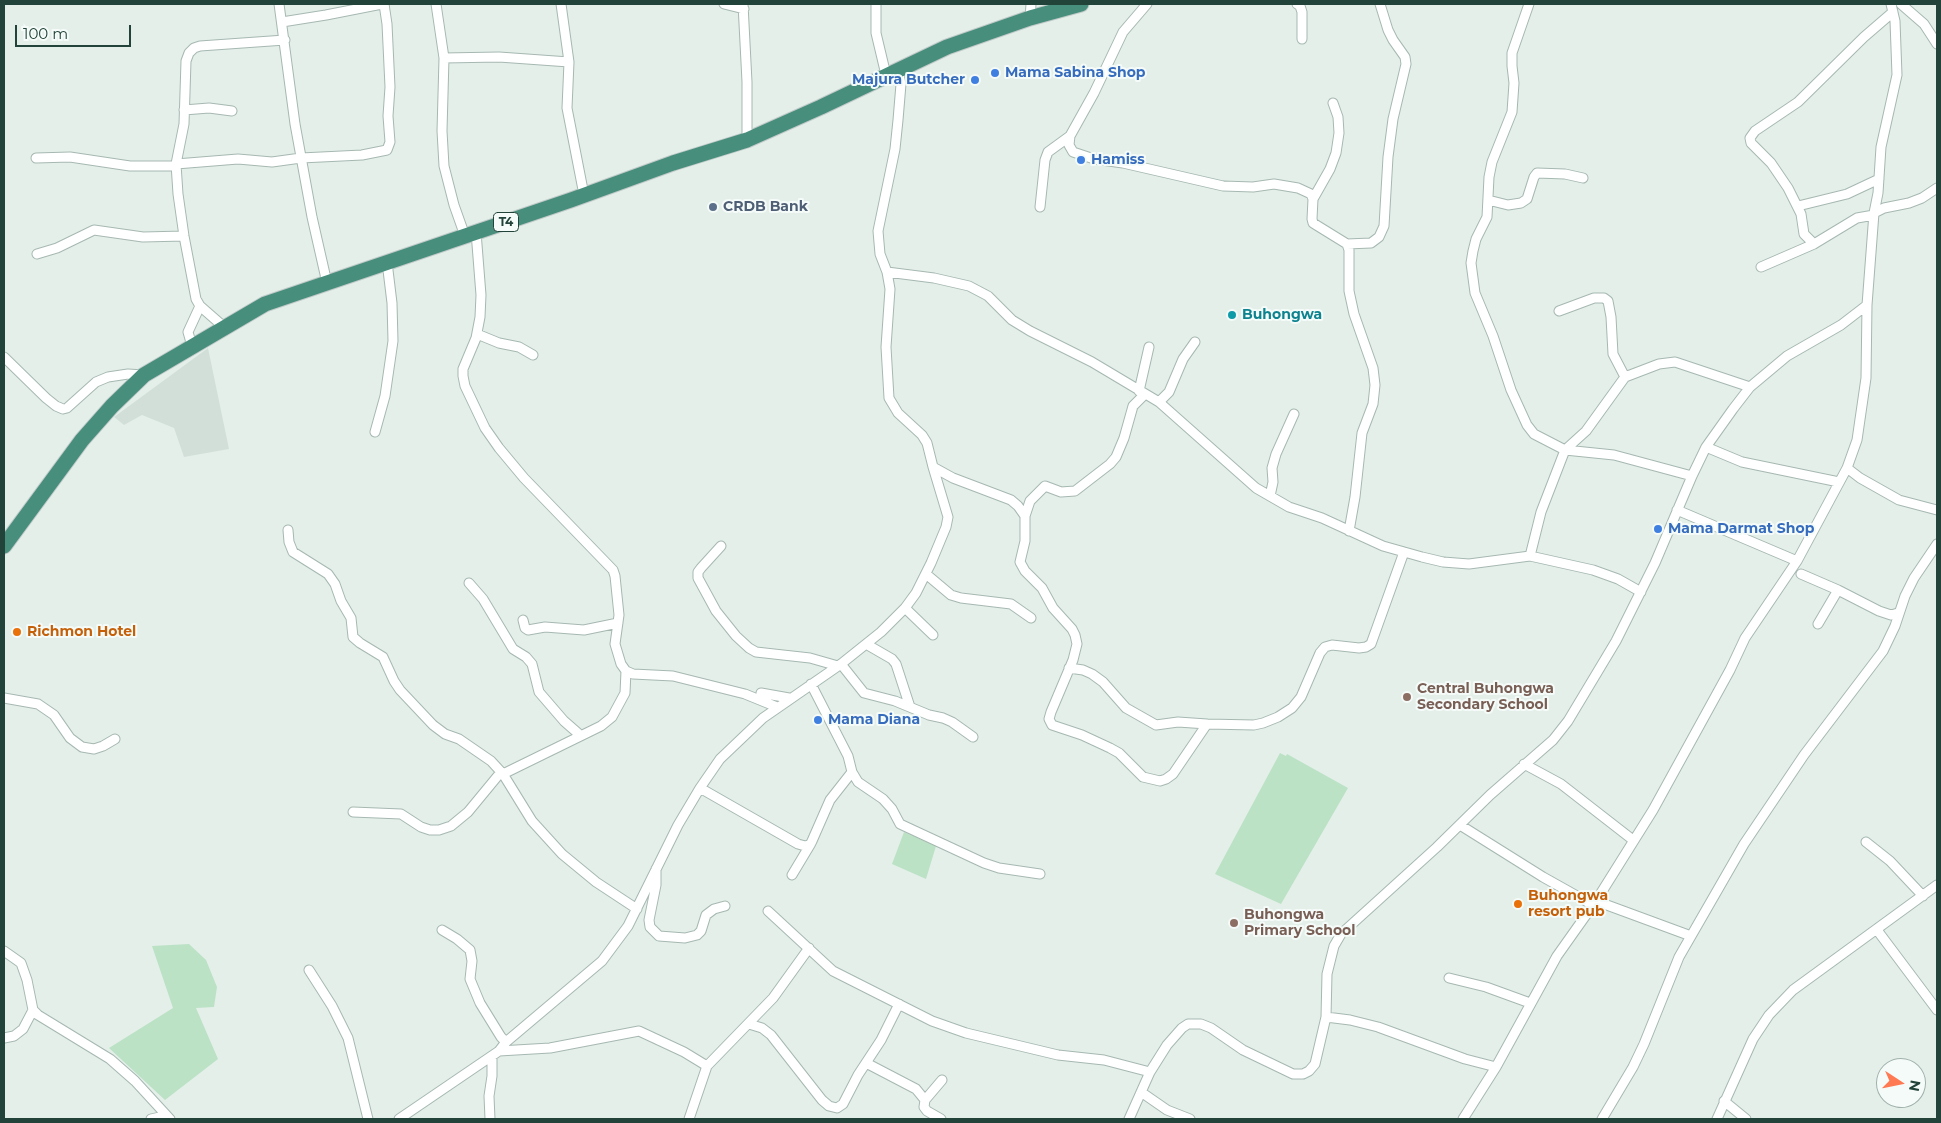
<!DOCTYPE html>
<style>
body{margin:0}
#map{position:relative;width:1941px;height:1123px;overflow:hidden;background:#e4efea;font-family:Montserrat,sans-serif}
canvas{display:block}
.frame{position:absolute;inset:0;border:5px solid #214339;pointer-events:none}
.north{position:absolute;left:1876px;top:1058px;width:50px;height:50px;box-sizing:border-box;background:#f5fbf8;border:1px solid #a0b1ac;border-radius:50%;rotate:101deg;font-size:14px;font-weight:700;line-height:20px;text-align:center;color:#214339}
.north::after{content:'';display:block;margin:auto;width:18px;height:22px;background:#ff7a52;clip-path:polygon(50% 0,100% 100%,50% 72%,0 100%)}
.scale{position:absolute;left:15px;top:25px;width:116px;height:22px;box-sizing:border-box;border:2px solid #214339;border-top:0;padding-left:6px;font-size:15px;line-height:18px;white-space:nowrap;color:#214339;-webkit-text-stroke:4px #f5fbf8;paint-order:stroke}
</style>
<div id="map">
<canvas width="1941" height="1123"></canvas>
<div class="frame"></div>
<div class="north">N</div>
<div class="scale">100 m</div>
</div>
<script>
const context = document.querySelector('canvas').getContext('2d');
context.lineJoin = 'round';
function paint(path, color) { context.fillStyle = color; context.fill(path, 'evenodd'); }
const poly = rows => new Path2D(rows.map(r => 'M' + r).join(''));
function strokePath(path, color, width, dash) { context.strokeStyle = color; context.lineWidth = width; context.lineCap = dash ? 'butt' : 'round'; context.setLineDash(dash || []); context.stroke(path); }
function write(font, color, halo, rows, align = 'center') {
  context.font = font + ' Montserrat,sans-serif'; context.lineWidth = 4; context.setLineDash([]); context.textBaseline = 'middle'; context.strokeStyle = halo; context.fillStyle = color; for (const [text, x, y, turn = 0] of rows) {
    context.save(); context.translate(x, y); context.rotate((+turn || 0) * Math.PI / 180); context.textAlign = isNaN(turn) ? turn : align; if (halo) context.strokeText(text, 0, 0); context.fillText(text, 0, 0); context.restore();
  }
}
paint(poly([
 [208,348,229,449,184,457,174,428,142,415,124,425,114,417]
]), '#d2dfd9');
paint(poly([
 [1280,753,1286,756,1287,754,1348,788,1281,904,1215,874],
 [904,832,936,846,926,879,892,864],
 [189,944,206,960,217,987,214,1007,196,1008,218,1059,165,1100,109,1048,173,1008,152,946]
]), '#bbe2c5');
const minor = poly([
 [279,4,295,124,312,217,327,283],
 [436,4,444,58,442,131,444,166,454,205,465,236],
 [561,4,569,62,567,108,584,195],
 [724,4,744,9],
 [743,4,747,82,747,140],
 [876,4,876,33,886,75],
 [1147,4,1123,32,1094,93,1070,136,1069,145,1073,152,1094,159,1123,163,1223,186,1253,187,1274,184,1298,188,1311,194,1313,199,1312,219,1313,223,1347,244,1349,250,1349,291,1354,314,1373,368,1375,385,1373,404,1362,433,1355,497,1349,531],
 [1297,4,1300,6,1302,12,1302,39],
 [1529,4,1512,53,1512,66,1514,83,1512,112,1492,162,1489,177,1487,217,1476,239,1473,251,1471,263,1475,293,1493,336,1511,390,1527,425,1534,434,1565,450,1614,455,1692,476],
 [1901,4,1924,24,1937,44],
 [1030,18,1031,4],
 [282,22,326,15,382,4],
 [444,58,499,57,569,62],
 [898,70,901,84,898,120,895,149,878,231,880,254,887,272,934,278,969,286,988,296,1012,320,1030,331,1092,362,1159,402,1256,488,1289,507,1322,518,1383,546,1422,557,1443,562,1469,564,1530,556,1593,570,1618,579,1641,592],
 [184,110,209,108,232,111],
 [36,158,70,157,130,166,176,166],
 [176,164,238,159,272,162,301,158,362,155,387,150,390,142,388,116,390,87,387,24,384,4],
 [1313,199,1330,169,1336,153,1339,133,1338,117,1333,103],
 [1488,200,1508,205,1521,203,1527,199,1534,177,1537,173,1565,174,1583,178],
 [1798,206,1847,194,1879,179],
 [1040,207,1045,160,1048,152,1070,136],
 [1874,213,1884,208,1909,203,1922,198,1937,188],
 [476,232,481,295,480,317,476,338,463,369,463,376,465,386,485,428,499,448,524,478,613,570,615,576,619,615,615,644,621,664,626,671,633,674,673,676,745,694,777,707],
 [1347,244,1371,243,1379,237,1384,226,1388,157,1393,119,1406,64,1405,57,1393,40,1388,30,1380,4],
 [1814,244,1804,234,1801,214,1788,188,1771,163,1751,143,1750,138,1755,131,1798,102,1864,37,1893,12],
 [37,254,57,248,94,230,143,237,184,236],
 [1761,267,1814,244,1857,218,1874,215],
 [1559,311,1594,298,1604,298,1608,301,1611,317,1613,354,1625,377],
 [224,327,200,306,196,299,184,236,178,194,176,164,184,124,186,61,189,53,194,48,200,46,285,40],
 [477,334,499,343,519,347,533,355],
 [192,346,188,332,200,306],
 [4,357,46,398,56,406,63,409,67,408,96,382,108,377,128,374,144,375],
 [1139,391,1149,347],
 [1145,394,1133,406,1124,438,1116,457,1110,464,1075,491,1061,492,1045,486,1030,501,1025,516,1025,541,1020,562,1025,571,1042,588,1053,608,1072,629,1075,635,1077,644,1073,660,1051,712,1049,719,1052,725,1082,735,1110,748,1119,753,1143,777,1160,781,1166,779,1173,774,1207,724,1254,725,1263,723,1278,717,1292,708,1301,697,1320,653,1325,647,1332,645,1359,648,1366,647,1371,644,1404,552],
 [1159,402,1169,392,1183,359,1195,342],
 [375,432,385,396,393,341,392,303,387,262],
 [1706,447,1742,462,1839,482],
 [933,467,953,478,1011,500,1018,506,1025,516],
 [1847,468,1860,478,1899,500,1937,510],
 [1270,496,1273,482,1272,468,1276,454,1294,414],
 [1677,510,1797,561],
 [288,530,289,542,293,552,328,574,335,584,341,601,351,618,353,637,360,643,383,657,394,681,400,690,433,725,445,734,459,739,491,761,503,774,532,821,562,854,596,882,637,909],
 [721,546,701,568,698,572,698,578,716,611,736,636,749,648,756,652,810,658,838,666],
 [1530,556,1541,512,1565,450,1586,431,1625,377,1659,364,1675,362,1750,387],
 [926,574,951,595,961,598,1011,604,1031,618],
 [1801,574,1838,590,1879,611,1891,615,1898,613],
 [469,583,483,599,513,649,526,657,532,664,539,692,564,721,580,735],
 [905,608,933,635],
 [523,620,525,628,528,630,545,627,584,630,618,623],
 [1818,624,1838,590],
 [866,644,892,659,896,664,910,707],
 [841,664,864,693,895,701,929,715,943,718,952,722,973,737],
 [1069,668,1083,670,1092,674,1103,682,1126,708,1156,725,1178,722,1207,724],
 [811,684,848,756,852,772,858,782,883,799,892,809,900,824,984,863,999,868,1040,874],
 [761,693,789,698],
 [4,698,38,704,54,715,70,738,82,747,94,749,103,746,115,739],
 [1524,764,1561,784,1633,840],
 [503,774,601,726,612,717,625,693,626,671],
 [700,788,798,844,805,846,810,845,812,841,830,800,852,772],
 [353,812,401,814,421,827,430,830,439,830,451,826,468,812,501,772],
 [1460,825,1543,877,1593,905],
 [1866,842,1890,861,1923,896],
 [656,869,656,885,649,920,650,927,659,936,685,938,697,935,701,931,706,915,714,909,725,906],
 [792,875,810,845],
 [1596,901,1691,936],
 [768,911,833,971,932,1021,966,1033,1058,1055,1104,1060,1150,1072],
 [442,930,457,939,470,950,472,961,470,979,480,1003,501,1037,506,1042],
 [1877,930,1937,1010],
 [4,951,21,963,27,980,33,1010,38,1015,110,1059,135,1081,169,1118],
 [309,970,332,1006,348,1038,368,1119],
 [1449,978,1486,987,1530,1003],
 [1326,1017,1350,1020,1378,1027,1465,1059,1496,1067],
 [749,1024,762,1028,771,1035,822,1100,829,1106,837,1108,843,1104,858,1075,881,1040,899,1004],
 [4,1038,14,1036,23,1029,33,1010],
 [499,1051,550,1048,639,1031,684,1052,707,1066],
 [870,1065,916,1089,925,1100],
 [1141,1092,1167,1110,1190,1119],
 [1724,1101,1746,1119],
 [151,1119,160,1117,170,1119],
 [399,1119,499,1051,506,1042,602,961,628,926,678,825,700,788,720,759,763,718,841,664,881,632,905,608,916,593,931,563,946,527,948,517,933,467,927,443,922,435,898,413,889,398,886,347,890,289,887,272],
 [490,1119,489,1096,492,1076,492,1056],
 [689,1119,707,1066,773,998,809,948],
 [941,1119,927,1111,924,1107,925,1100,942,1080],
 [1129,1119,1150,1072,1167,1045,1182,1028,1188,1024,1201,1024,1211,1028,1243,1050,1293,1074,1303,1074,1309,1071,1315,1064,1326,1017,1327,974,1334,946,1341,934,1437,847,1490,795,1553,740,1568,721,1616,641,1655,563,1692,476,1706,447,1733,409,1750,387,1787,356,1841,325,1867,305],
 [1463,1119,1496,1067,1557,956,1596,901,1653,810,1730,670,1745,638,1797,561,1847,468,1857,440,1866,378,1867,305,1874,213,1878,193,1881,147,1897,75,1895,21,1891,4],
 [1602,1119,1633,1067,1644,1044,1679,957,1744,844,1804,755,1883,651,1895,626,1905,596,1914,578,1937,544],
 [1717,1119,1753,1039,1769,1015,1793,990,1937,885]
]);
const trunk = poly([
 [4,546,82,440,112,406,144,375,265,304,571,200,673,163,747,140,821,107,947,47,1030,18,1081,4]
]);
strokePath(minor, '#a6b8b1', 11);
strokePath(trunk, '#c1cac8', 17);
strokePath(minor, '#fff', 9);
strokePath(trunk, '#478e7c', 15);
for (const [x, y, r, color] of [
 [995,73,5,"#3f7fe0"],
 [975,80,5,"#3f7fe0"],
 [1081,160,5,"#3f7fe0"],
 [713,207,5,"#5c6f8a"],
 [1232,315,5,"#0f9aa8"],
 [1658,529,5,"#3f7fe0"],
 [17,632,5,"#e8710a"],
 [1407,697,5,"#8d6e63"],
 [818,720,5,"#3f7fe0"],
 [1518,904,5,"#e8710a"],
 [1234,923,5,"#8d6e63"]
]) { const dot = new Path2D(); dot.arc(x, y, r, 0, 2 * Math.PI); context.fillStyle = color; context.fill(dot); strokePath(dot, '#f5fbf8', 2); }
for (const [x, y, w] of [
 [506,222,25]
]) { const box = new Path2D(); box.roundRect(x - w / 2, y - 9.5, w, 19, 4); context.fillStyle = '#f5fbf8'; context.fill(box); strokePath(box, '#214339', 1); }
write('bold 12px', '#214339', null, [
 ["T4",506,222]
]);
write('bold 14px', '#366cbe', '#f5fbf8', [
 ["Mama Sabina Shop",1005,73],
 ["Majura Butcher",965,80,"right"],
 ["Hamiss",1091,160],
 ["Mama Darmat Shop",1668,529],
 ["Mama Diana",828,720]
], 'left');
write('bold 14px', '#4e5e75', '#f5fbf8', [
 ["CRDB Bank",723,207]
], 'left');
write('bold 14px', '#0d838f', '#f5fbf8', [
 ["Buhongwa",1242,315]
], 'left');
write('bold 14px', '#c56008', '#f5fbf8', [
 ["Richmon Hotel",27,632],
 ["Buhongwa",1528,896],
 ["resort pub",1528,912]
], 'left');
write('bold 14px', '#785e54', '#f5fbf8', [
 ["Central Buhongwa",1417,689],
 ["Secondary School",1417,705],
 ["Buhongwa",1244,915],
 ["Primary School",1244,931]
], 'left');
</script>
